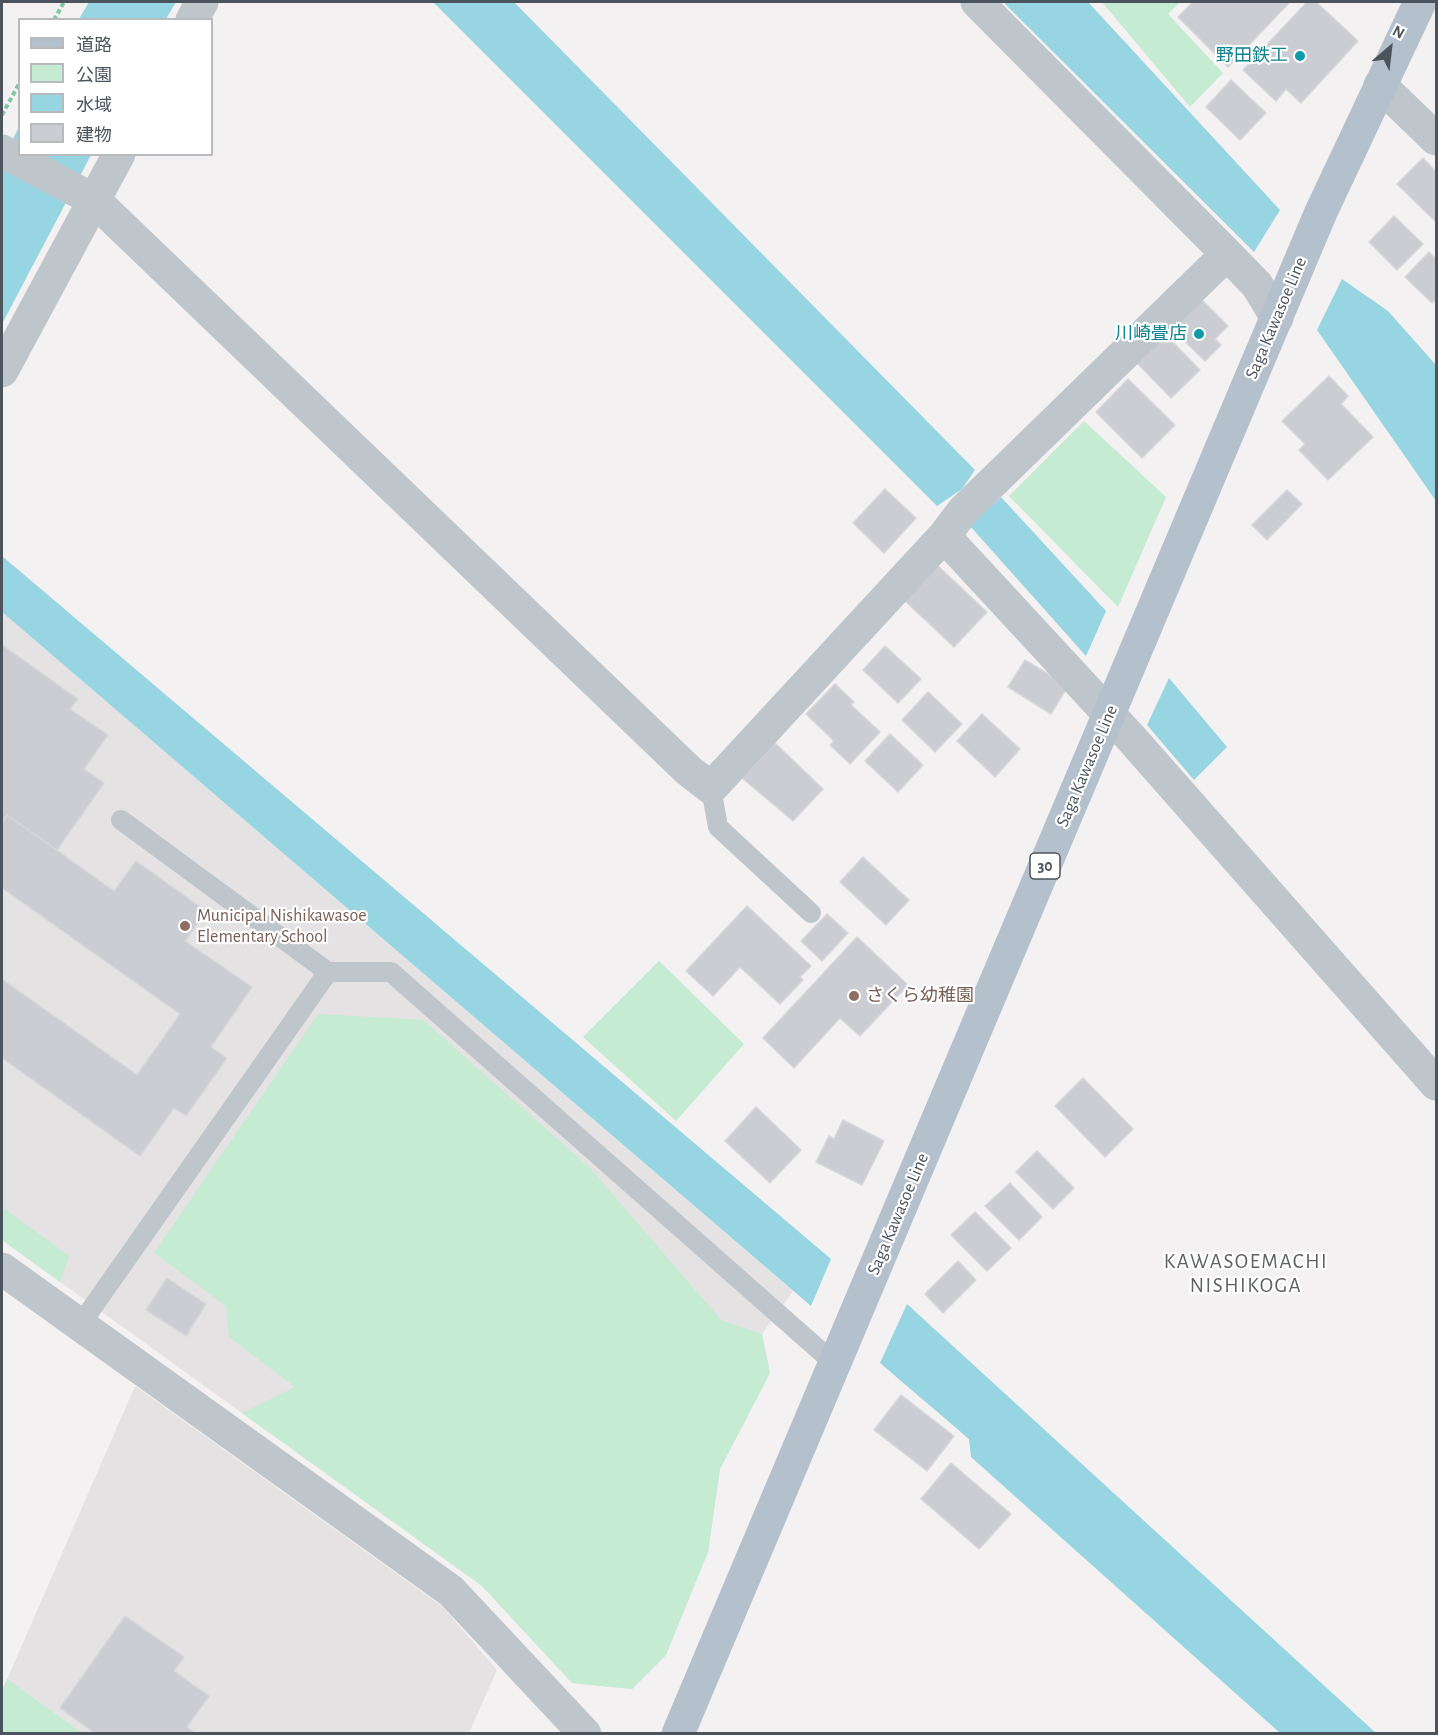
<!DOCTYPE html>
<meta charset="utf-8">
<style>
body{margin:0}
#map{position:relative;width:1438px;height:1735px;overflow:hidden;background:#f3f1f1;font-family:"Alegreya Sans","Noto Sans JP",sans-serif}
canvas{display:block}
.frame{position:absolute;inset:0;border:3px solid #4b545c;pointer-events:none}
.legend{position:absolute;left:18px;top:18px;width:195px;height:138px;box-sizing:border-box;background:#fff;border:2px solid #b7bbbe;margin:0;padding:8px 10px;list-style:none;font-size:18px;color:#4b545c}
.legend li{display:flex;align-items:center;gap:12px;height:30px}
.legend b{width:30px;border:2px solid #b7bbbe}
.north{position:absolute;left:1360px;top:18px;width:60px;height:60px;-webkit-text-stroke:4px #fff;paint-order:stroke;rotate:28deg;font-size:16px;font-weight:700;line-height:24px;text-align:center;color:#4b545c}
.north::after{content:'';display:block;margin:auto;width:21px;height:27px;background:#4b545c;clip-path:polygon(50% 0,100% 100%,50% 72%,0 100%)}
</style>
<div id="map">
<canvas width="1438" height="1735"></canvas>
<div class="frame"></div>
<ul class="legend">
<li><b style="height:8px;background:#b4c1cc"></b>道路</li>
<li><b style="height:16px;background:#c5ebd2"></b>公園</li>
<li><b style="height:16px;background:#98d5e2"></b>水域</li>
<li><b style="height:16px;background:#cbcdd2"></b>建物</li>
</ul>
<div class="north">N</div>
</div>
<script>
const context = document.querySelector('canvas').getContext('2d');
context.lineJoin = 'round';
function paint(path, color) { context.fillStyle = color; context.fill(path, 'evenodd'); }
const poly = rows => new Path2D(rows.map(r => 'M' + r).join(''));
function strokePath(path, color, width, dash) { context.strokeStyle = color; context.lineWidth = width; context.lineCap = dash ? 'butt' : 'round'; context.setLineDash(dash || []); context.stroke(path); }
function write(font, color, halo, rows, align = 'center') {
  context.font = font + ' "Alegreya Sans","Noto Sans JP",sans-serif'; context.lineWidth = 4.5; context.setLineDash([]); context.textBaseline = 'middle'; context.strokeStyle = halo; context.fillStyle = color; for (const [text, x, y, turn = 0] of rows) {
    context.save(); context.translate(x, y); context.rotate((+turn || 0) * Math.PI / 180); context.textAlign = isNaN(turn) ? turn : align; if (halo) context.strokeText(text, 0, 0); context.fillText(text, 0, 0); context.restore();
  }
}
paint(poly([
 [2,612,793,1291,762,1334,770,1373,720,1469,708,1552,666,1655,632,1689,572,1683,482,1586,2,1240],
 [135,1386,443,1607,497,1670,469,1733,2,1734,2,1691]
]), '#e4e2e2');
paint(poly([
 [1102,2,1180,2,1168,14,1223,73,1190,107],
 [1084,421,1166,497,1118,607,1009,496],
 [659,961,744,1044,676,1121,583,1037],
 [318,1014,423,1020,589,1167,721,1320,762,1334,770,1373,720,1469,708,1552,666,1655,632,1689,572,1683,482,1586,242,1413,295,1387,229,1337,226,1306,154,1253],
 [2,1207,69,1256,60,1282,2,1240],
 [7,1679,82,1733,2,1733,2,1691]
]), '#c5ebd2');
paint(poly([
 [89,2,176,2,166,19,79,19],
 [433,2,514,2,975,470,962,489,937,506],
 [1003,2,1088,2,1280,210,1254,252],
 [19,127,20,154,91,155,2,324,2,160],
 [1342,279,1388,311,1436,365,1436,501,1317,330],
 [1001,497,1106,611,1086,656,970,526],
 [2,556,831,1259,811,1306,2,612],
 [1169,678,1227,747,1194,780,1147,725],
 [907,1304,1376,1733,1280,1733,971,1457,969,1439,880,1363]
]), '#98d5e2');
const building = poly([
 [1193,2,1290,2,1228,67,1178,17,1193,2],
 [1307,2,1316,2,1358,41,1301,103,1286,89,1276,101,1243,70,1307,2],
 [1231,80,1266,113,1240,140,1206,107,1231,80],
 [1423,158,1436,172,1436,219,1435,221,1397,184,1423,158],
 [1394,216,1423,244,1397,270,1369,242,1394,216],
 [1429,252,1436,259,1436,300,1432,303,1405,277,1429,252],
 [1201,299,1228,326,1215,339,1221,345,1205,361,1171,328,1201,299],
 [1165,334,1200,370,1171,398,1136,362,1165,334],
 [1329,376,1348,396,1341,404,1373,437,1328,480,1299,450,1305,444,1282,421,1329,376],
 [1128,379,1175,425,1142,458,1096,412,1128,379],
 [885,489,916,518,884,553,853,523,885,489],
 [1287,490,1302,504,1267,540,1252,525,1287,490],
 [937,565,987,612,954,647,904,600,937,565],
 [2,645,78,699,70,709,108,735,84,769,104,783,57,850,7,815,2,823,2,645],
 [885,646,921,679,898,703,863,670,885,646],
 [1025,660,1068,686,1051,714,1008,687,1025,660],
 [835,684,854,702,851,705,880,732,850,764,830,745,834,741,806,714,835,684],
 [928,692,962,724,935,752,902,720,928,692],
 [982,714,1020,749,995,777,957,741,982,714],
 [890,734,923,765,898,792,865,761,890,734],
 [775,743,823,789,793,821,742,778,775,743],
 [7,815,114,891,136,861,206,911,185,941,252,987,211,1047,227,1058,186,1116,174,1108,140,1156,2,1058,2,979,137,1075,180,1014,2,888,2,823,7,815],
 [863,857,909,900,886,925,840,882,863,857],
 [747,906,811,966,800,977,803,980,780,1004,740,967,713,996,686,971,747,906],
 [827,914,848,933,822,961,801,941,827,914],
 [857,937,908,985,860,1036,840,1018,794,1068,763,1038,857,937],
 [1083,1078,1133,1129,1105,1157,1055,1106,1083,1078],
 [756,1107,801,1150,770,1183,725,1141,756,1107],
 [843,1120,884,1141,862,1185,816,1162,829,1136,834,1139,843,1120],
 [1037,1151,1074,1188,1053,1209,1016,1172,1037,1151],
 [1010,1183,1042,1217,1019,1240,985,1206,1010,1183],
 [975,1212,1011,1248,987,1271,951,1235,975,1212],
 [958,1261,976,1280,943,1313,925,1294,958,1261],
 [167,1278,206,1304,186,1336,146,1310,167,1278],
 [901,1395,954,1436,927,1471,874,1430,901,1395],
 [951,1463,1011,1514,979,1549,921,1499,951,1463],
 [125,1616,184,1657,174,1671,209,1696,187,1727,197,1734,96,1734,60,1708,125,1616]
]);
paint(building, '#cbcdd2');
strokePath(building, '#d5d7db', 1.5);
strokePath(poly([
 [54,20,64,2],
 [2,115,20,82]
]), '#81c5a1', 4, [4.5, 3]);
strokePath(poly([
 [711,788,718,827,811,913],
 [328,972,391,972,835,1364],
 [80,1325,328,972,121,820]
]), '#bec5cb', 20);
strokePath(poly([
 [977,2,1227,254,1257,285,1277,318],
 [192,20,202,2],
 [1380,85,1436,139],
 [2,151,94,200,689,771,711,788,944,536,963,511,1227,254],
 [2,371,119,154],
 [944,536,1131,738,1436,1084],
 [2,1269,451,1591,585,1734]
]), '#bec5cb', 33);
strokePath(poly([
 [678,1734,1321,212,1420,2]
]), '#b4c1cc', 33);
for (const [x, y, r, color] of [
 [1300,56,6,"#0f9aa8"],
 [1199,334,6,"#0f9aa8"],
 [185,926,6,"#8d6e63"],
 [854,996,6,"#8d6e63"]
]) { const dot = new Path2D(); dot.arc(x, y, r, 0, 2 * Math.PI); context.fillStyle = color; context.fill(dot); strokePath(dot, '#fff', 2); }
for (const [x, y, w] of [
 [1045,866,30]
]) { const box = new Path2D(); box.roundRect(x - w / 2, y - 13, w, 26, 4.5); context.fillStyle = '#fff'; context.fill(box); strokePath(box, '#4b545c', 1.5); }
write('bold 16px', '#4b545c', null, [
 ["30",1045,866]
]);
write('18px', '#0d838f', '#fff', [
 ["野田鉄工",1288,56],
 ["川崎畳店",1187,334]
], 'right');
write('18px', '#4b545c', '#fff', [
 ["Saga Kawasoe Line",1276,318,-67],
 ["Saga Kawasoe Line",1087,766,-67],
 ["Saga Kawasoe Line",898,1214,-67]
]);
write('18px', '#785e54', '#fff', [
 ["Municipal Nishikawasoe",197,916],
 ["Elementary School",197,937],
 ["さくら幼稚園",866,996]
], 'left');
context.letterSpacing = '1.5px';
write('21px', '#5e6165', '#fff', [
 ["KAWASOEMACHI",1246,1262],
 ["NISHIKOGA",1246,1286]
]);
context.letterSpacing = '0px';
</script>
